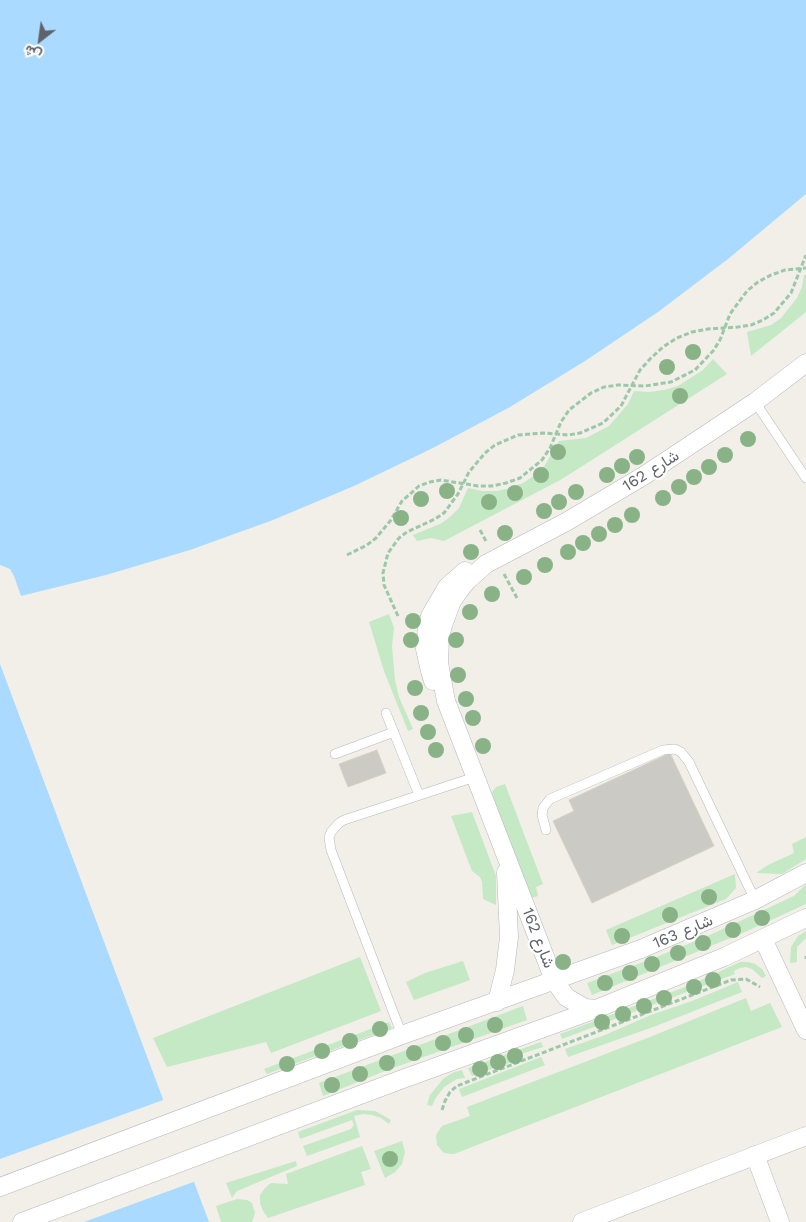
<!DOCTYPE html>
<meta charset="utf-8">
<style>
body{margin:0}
#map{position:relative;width:806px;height:1222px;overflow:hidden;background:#f1efe8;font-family:"Work Sans",Vazirmatn,sans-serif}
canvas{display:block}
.north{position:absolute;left:15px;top:15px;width:50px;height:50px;-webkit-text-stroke:4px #fff;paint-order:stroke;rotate:210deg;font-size:14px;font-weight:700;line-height:20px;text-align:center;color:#5f6368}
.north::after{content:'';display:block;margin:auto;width:18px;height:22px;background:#5f6368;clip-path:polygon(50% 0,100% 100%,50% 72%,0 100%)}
</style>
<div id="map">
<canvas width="806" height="1222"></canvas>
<div class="north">ش</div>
</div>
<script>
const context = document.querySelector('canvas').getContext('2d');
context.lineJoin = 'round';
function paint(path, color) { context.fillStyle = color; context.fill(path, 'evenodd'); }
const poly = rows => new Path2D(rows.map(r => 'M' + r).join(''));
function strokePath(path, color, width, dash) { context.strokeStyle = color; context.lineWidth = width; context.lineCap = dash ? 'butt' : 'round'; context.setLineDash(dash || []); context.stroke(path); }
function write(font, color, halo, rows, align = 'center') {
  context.font = font + ' "Work Sans",Vazirmatn,sans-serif'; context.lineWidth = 4.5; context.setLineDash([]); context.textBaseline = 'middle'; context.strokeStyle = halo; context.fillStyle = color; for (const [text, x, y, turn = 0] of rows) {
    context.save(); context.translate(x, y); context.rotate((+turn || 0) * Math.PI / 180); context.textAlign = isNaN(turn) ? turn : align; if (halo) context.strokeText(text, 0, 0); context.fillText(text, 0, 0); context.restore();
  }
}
paint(poly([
 [804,275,806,275,806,312,751,356,747,332,771,325,781,318,797,298,802,287],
 [713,359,727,374,562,479,444,541,431,538,417,541,413,535,442,523,451,516,459,508,468,488,482,491,497,491,510,488,523,483,535,475,545,465,559,441,586,438,609,426,628,404,634,391,649,392,664,390,678,386,703,370],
 [389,614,394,628,392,646,395,680,399,697,413,729,408,731,384,671,369,622],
 [505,784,543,884,536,887,538,896,531,898,492,796,492,792,496,787],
 [472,812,496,876,496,905,483,899,482,882,480,877,472,871,451,816],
 [806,837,806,859,782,874,756,873,768,865,794,853,792,844],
 [735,874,736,888,726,899,612,945,606,930],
 [806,884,806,904,745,932,592,995,587,983,654,958,712,934,794,896],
 [806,931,806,938,797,947,797,962,790,963,791,947,798,936],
 [360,957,381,1011,271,1053,266,1042,167,1067,153,1038],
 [463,961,470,980,414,1000,406,982,425,973],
 [740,962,748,962,755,964,762,969,766,976,762,978,752,969,746,967,740,968,734,971,735,974,562,1039,560,1034,693,984],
 [738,982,742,992,656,1026,568,1057,565,1049,605,1035,651,1015,692,1001],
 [746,998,751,1011,770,1003,782,1027,459,1152,454,1154,444,1153,437,1145,436,1135,442,1126,470,1116,467,1107,650,1037],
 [523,1006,527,1020,390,1069,323,1096,319,1083],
 [389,1022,392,1028,267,1074,264,1069],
 [541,1042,543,1047,521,1054,517,1060,472,1076,468,1068],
 [541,1057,545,1065,462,1097,459,1089],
 [462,1070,465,1078,457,1079,444,1087,435,1099,432,1106,427,1105,430,1095,443,1079,452,1073],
 [357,1110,375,1111,391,1120,389,1124,381,1118,372,1115,363,1114,354,1116,360,1137,307,1156,303,1146,351,1129,354,1125,352,1120,300,1139,298,1132],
 [402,1141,405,1152,402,1164,395,1172,385,1178,374,1151],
 [362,1146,371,1169,361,1172,365,1185,268,1218,263,1211,260,1203,260,1195,265,1188,271,1183,288,1184,286,1174],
 [296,1161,297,1166,237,1191,232,1198,226,1183],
 [237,1199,247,1200,252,1203,255,1213,252,1222,221,1222,216,1206]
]), '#c5e8c5');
paint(poly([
 [0,0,806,0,806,194,728,259,658,312,585,361,510,407,433,448,354,486,273,520,190,550,106,575,21,596,14,576,10,569,0,565],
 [0,664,209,1222,0,1222]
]), '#aadaff');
paint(poly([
 [166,1099,196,1181,84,1222,0,1222,0,1159]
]), '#f1efe8');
const building = poly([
 [377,750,386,773,348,787,339,764,377,750],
 [670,753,714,846,592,903,553,821,574,811,569,800,670,753]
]);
paint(building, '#cccac5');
strokePath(building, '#d6d1c6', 1);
const lane = poly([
 [755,402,806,478],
 [386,713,419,795],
 [335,754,394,732],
 [546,830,542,815,543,808,550,799,663,750,675,749,681,752,689,762,755,900],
 [402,1035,331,850,329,838,331,832,339,823,344,820,475,777]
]);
const street = poly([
 [433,681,430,671,425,649,427,627,430,616,447,587,465,571],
 [763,939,806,1030],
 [497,1002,505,970,509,937,506,872],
 [596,1009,585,1008,566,997,554,980,446,701,439,663,440,638,443,625,452,601,459,591,467,581,486,564,566,522,645,475,755,402,806,363],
 [755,1155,780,1222],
 [0,1187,402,1035,641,949,755,900,806,873],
 [22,1222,400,1080,596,1009,724,957,806,918],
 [582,1222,806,1136]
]);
strokePath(lane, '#b5b8bc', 10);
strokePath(street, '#b5b8bc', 19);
strokePath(poly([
 [480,530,487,543],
 [347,555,367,545,376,538,391,520,402,501,419,486,430,482,441,480,478,486,492,486,506,483,520,478,542,460,550,448,561,422,569,410,591,393,604,387,618,385,645,386,671,382,695,370,713,351,720,340,730,314,747,291,758,282,771,275,785,270,806,268],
 [504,574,517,598],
 [398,616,384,585,383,573,388,553,399,538,407,532,435,519,444,513,458,494,469,472,485,453,495,445,518,435,543,433,568,435,580,433,603,423,621,406,640,370,651,358,663,347,677,338,692,332,708,329,738,327,751,325,763,320,774,313,791,293,806,255],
 [806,956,806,959],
 [442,1110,445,1101,450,1092,457,1086,467,1082,731,980,746,979,760,987]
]), '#9cc7a9', 3, [5, 2.5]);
strokePath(lane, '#fff', 9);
strokePath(street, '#fff', 18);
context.fillStyle = '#89b387';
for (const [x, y] of [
 [693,352],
 [667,367],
 [680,396],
 [748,439],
 [558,452],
 [725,455],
 [637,457],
 [622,466],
 [709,467],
 [541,475],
 [607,475],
 [694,477],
 [679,487],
 [447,491],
 [576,492],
 [515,493],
 [663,498],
 [421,499],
 [489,502],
 [559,502],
 [544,511],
 [632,515],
 [401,518],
 [615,525],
 [505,533],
 [599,534],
 [583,543],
 [471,552],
 [568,552],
 [545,565],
 [524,577],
 [492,594],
 [470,612],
 [413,621],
 [411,640],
 [456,640],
 [458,675],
 [415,688],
 [466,699],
 [421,713],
 [473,718],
 [428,732],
 [483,746],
 [436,750],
 [709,897],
 [670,915],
 [762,918],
 [733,930],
 [622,936],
 [703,943],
 [678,953],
 [563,962],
 [652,964],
 [630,973],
 [713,980],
 [605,983],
 [694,987],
 [664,998],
 [644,1006],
 [623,1014],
 [602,1022],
 [495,1025],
 [380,1029],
 [466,1035],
 [350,1041],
 [443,1043],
 [322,1051],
 [414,1053],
 [515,1056],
 [498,1062],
 [387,1063],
 [287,1064],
 [480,1069],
 [360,1074],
 [332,1085],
 [390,1159]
]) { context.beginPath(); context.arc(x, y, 8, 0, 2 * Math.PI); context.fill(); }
write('16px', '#5f6368', '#fff', [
 ["شارع 162",651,471,-32],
 ["شارع 163",683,932,-23],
 ["شارع 162",538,938,69]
]);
</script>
